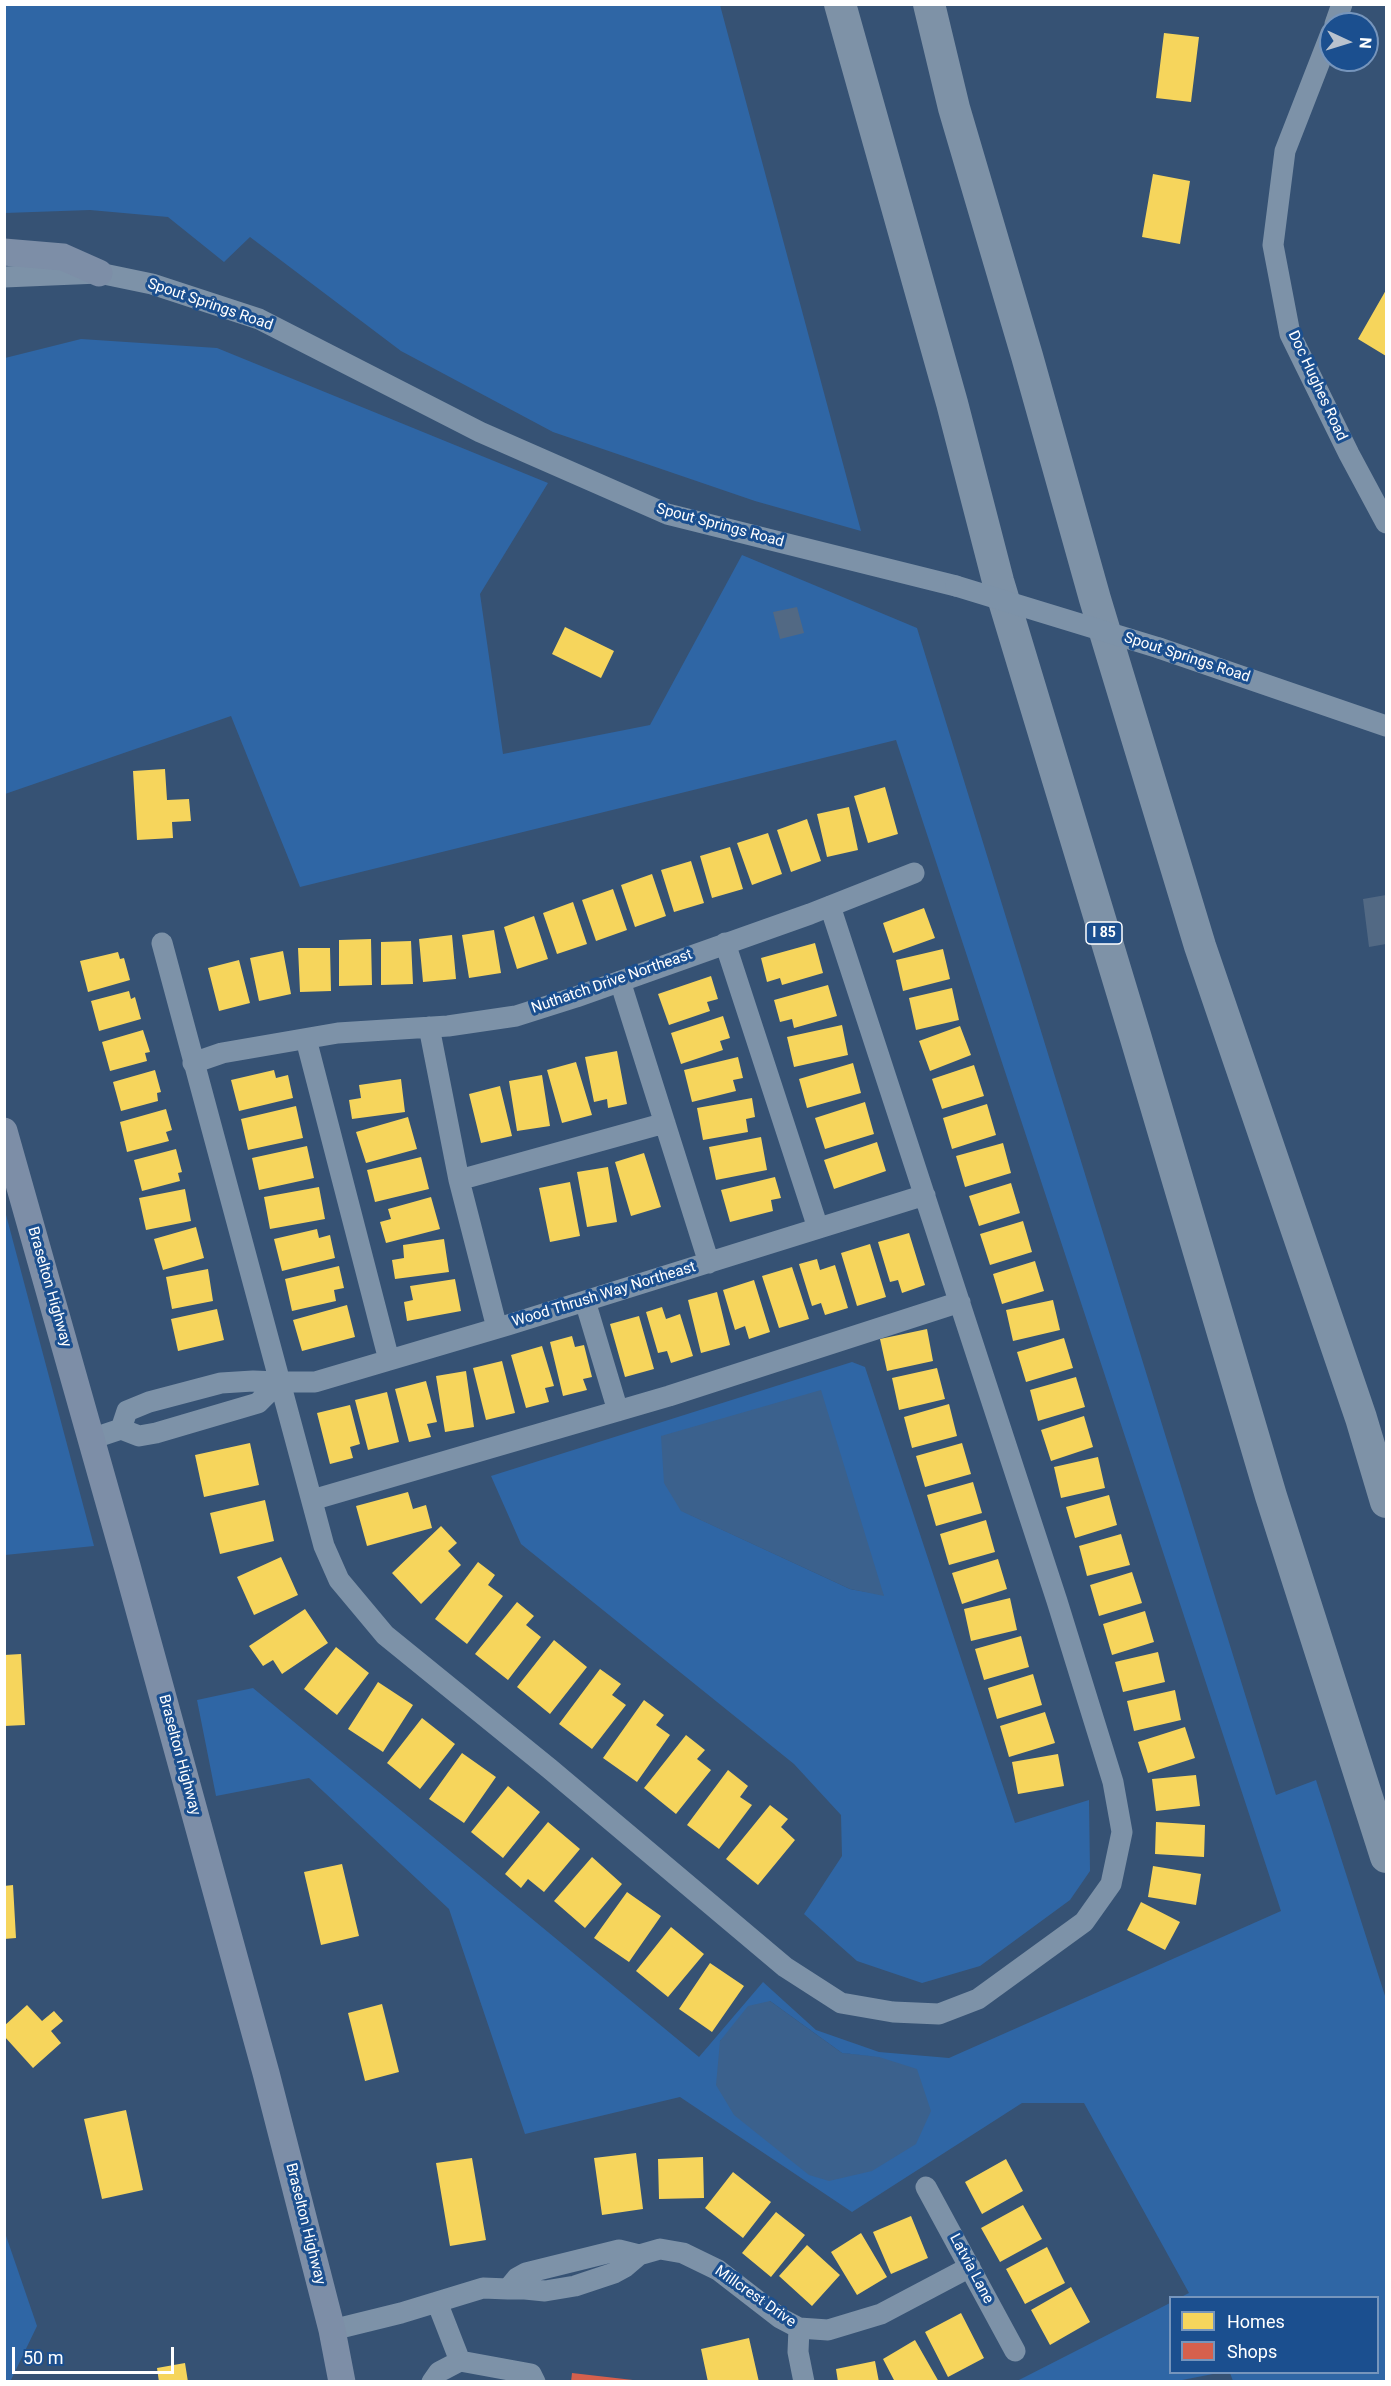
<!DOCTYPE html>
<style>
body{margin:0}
#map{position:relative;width:1391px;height:2386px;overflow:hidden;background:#365274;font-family:Roboto,sans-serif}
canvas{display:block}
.frame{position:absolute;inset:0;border:6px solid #fff;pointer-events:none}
.legend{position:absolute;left:1169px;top:2296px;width:210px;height:78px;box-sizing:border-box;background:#1b4f8f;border:2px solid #7695bc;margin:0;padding:8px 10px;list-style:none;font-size:18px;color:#fff}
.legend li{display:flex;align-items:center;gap:12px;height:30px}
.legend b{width:30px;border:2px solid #7695bc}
.north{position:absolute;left:1319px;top:12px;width:60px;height:60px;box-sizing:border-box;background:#1b4f8f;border:2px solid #7695bc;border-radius:50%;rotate:94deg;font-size:16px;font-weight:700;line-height:24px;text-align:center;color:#fff}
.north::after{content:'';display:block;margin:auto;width:21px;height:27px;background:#b9c2ce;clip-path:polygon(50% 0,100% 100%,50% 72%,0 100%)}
.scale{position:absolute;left:12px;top:2347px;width:162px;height:27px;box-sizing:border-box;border:3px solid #fff;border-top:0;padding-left:8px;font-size:18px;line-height:21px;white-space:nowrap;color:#fff;-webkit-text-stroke:4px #1b4f8f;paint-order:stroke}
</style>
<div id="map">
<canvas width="1391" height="2386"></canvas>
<div class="frame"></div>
<ul class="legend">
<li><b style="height:16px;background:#f6d55c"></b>Homes</li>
<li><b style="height:16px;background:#d6604d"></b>Shops</li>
</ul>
<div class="north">N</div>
<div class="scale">50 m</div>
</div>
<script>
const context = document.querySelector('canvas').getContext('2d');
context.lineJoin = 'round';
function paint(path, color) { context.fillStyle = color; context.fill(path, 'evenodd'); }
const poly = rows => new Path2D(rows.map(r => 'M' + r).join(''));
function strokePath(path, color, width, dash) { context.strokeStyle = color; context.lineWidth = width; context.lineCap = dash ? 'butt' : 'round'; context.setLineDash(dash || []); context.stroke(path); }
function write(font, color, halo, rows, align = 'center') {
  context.font = font + ' Roboto,sans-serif'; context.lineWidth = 6; context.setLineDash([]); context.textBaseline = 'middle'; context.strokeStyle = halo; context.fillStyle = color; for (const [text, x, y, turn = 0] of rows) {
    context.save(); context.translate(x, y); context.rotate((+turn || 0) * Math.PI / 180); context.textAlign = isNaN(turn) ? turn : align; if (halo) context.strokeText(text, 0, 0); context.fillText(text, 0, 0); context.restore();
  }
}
paint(poly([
 [4,5,720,5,861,531,755,501,553,432,401,351,250,237,224,262,168,217,90,210,5,213],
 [81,339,217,348,548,483,480,594,503,754,650,725,742,555,917,628,1276,1795,1316,1780,1386,1999,1386,2381,1233,2381,1230,2373,1378,2372,1378,2298,1181,2297,1189,2293,1084,2103,1022,2103,852,2212,680,2097,525,2134,449,1909,309,1778,216,1796,197,1700,253,1688,699,2057,763,1982,816,2030,879,2052,949,2058,1281,1911,896,740,300,887,231,716,5,794,5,358],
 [770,2001,842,2053,879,2057,720,2041],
 [4,1211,5,1211,94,1546,5,1555],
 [852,1362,865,1367,1015,1823,1089,1800,1090,1871,1070,1900,980,1966,922,1983,857,1961,804,1914,842,1856,841,1815,794,1764,521,1544,491,1476],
 [682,1511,884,1595,850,1589],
 [4,2230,37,2326,10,2382,4,2381],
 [1170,2303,1170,2372,1218,2373,1172,2382,1017,2381]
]), '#2f66a5');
paint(poly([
 [821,1390,884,1596,850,1589,681,1511,664,1483,661,1436],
 [770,2001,842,2053,879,2057,917,2069,931,2111,916,2144,872,2171,829,2181,809,2175,734,2115,716,2085,720,2041,748,2006]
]), '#3b618d');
paint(poly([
 [1164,33,1199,37,1191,102,1156,98],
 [1153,174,1190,181,1180,244,1142,237],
 [1386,290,1386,356,1358,339],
 [565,627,614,651,601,678,552,654],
 [165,769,167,800,189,799,191,821,172,822,173,838,137,840,133,771],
 [885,787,898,834,868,843,854,796],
 [849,807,858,850,827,857,817,814],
 [807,819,821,861,791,872,777,830],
 [768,833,782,874,752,885,737,843],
 [730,847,743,889,712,898,700,856],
 [691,861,704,903,674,912,661,870],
 [652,874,666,916,635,927,621,885],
 [613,889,627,930,596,941,582,900],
 [573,902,587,944,557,954,543,913],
 [924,908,935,938,893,953,883,923],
 [534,916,548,959,517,969,504,927],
 [494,930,501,973,469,978,462,935],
 [452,935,456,979,423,982,419,939],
 [371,939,372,985,339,986,339,940],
 [411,941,413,984,381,985,381,942],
 [815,943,823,973,782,985,780,978,767,982,761,958],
 [298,948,330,948,331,991,300,992],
 [943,949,950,979,903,991,896,960],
 [283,951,291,994,259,1001,250,958],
 [118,952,120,959,124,958,130,980,88,992,80,961],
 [239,960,250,1003,219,1011,208,968],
 [711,976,718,999,707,1002,710,1011,669,1025,658,994],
 [828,985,837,1016,794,1028,792,1019,780,1022,774,1000],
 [952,988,959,1020,916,1030,909,998],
 [129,991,131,999,135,997,141,1019,99,1031,91,1001],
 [723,1016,730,1038,720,1041,723,1050,681,1064,671,1033],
 [842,1025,848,1055,794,1067,787,1037],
 [960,1026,971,1055,930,1071,919,1041],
 [143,1030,150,1052,145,1053,147,1061,110,1071,102,1042],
 [617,1051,627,1104,608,1108,607,1099,594,1102,585,1057],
 [738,1057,743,1078,733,1080,736,1091,692,1102,684,1070],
 [576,1062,592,1115,562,1123,547,1070],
 [853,1063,861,1093,807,1108,799,1079],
 [974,1065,984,1096,942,1109,932,1079],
 [155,1070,161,1092,157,1093,158,1101,121,1111,113,1082],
 [274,1070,276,1078,288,1075,293,1098,239,1111,231,1080],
 [542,1075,550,1126,517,1131,509,1081],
 [401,1079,405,1112,352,1119,349,1100,361,1098,359,1085],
 [500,1086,512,1136,481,1143,469,1094],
 [752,1098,755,1117,746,1119,748,1132,703,1140,697,1108],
 [865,1102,874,1134,825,1149,815,1118],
 [987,1104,996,1135,952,1149,943,1118],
 [296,1106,303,1138,248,1150,241,1119],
 [166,1109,172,1130,166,1132,169,1141,127,1152,120,1122],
 [408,1117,417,1149,366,1163,356,1132],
 [761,1137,767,1170,716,1180,709,1147],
 [877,1142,886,1171,834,1189,824,1160],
 [1003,1143,1011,1173,965,1187,956,1156],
 [307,1146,314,1178,259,1190,252,1158],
 [176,1149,182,1172,178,1173,180,1181,142,1191,134,1160],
 [644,1153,661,1207,631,1216,615,1162],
 [421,1157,429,1189,375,1202,367,1170],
 [608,1167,617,1222,587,1227,577,1172],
 [775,1177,781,1198,771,1200,773,1211,730,1222,721,1190],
 [570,1182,580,1236,550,1242,539,1188],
 [1011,1183,1020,1213,979,1226,969,1196],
 [319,1187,325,1219,270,1229,264,1197],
 [185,1189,191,1221,146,1230,139,1198],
 [431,1197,440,1229,386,1243,380,1222,391,1219,388,1209],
 [1023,1221,1032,1252,990,1265,980,1234],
 [196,1227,204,1258,163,1270,154,1239],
 [317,1229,319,1238,330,1235,335,1258,282,1271,274,1239],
 [909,1233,925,1285,902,1293,898,1280,890,1282,878,1242],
 [444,1239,449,1272,395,1279,392,1260,404,1258,403,1245],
 [870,1244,886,1297,857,1306,841,1253],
 [817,1259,820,1270,835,1265,848,1308,825,1315,821,1303,812,1306,799,1264],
 [1035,1261,1044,1291,1002,1304,993,1274],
 [339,1266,344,1288,334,1290,336,1301,292,1311,285,1279],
 [792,1267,809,1319,779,1328,762,1276],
 [208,1269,213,1301,172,1309,166,1277],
 [455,1279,461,1311,407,1321,404,1302,413,1300,410,1286],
 [754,1280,770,1332,749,1339,745,1326,735,1330,723,1290],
 [717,1292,730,1345,701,1353,688,1300],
 [1053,1300,1060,1330,1013,1341,1006,1310],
 [347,1305,355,1337,302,1351,293,1320],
 [662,1307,666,1319,680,1314,693,1356,671,1363,667,1351,658,1353,646,1312],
 [217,1309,224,1340,178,1351,171,1319],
 [639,1316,654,1369,625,1377,610,1324],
 [927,1329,933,1361,887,1371,880,1339],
 [572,1336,575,1347,584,1345,592,1377,583,1379,587,1390,563,1396,550,1342],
 [1064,1338,1073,1368,1026,1382,1017,1352],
 [542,1346,554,1386,545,1388,549,1402,526,1408,511,1355],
 [502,1361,515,1413,486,1420,473,1368],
 [937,1368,945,1399,899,1410,892,1378],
 [466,1371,474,1427,445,1432,436,1376],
 [1076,1377,1085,1407,1038,1421,1030,1390],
 [426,1381,437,1422,427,1424,431,1437,409,1442,395,1389],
 [387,1392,399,1442,368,1450,355,1400],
 [949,1404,957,1436,912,1448,904,1417],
 [350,1405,360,1444,350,1447,353,1458,330,1464,317,1413],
 [1084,1416,1093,1447,1051,1461,1041,1430],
 [250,1443,259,1485,204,1497,195,1455],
 [962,1443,971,1474,925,1487,916,1456],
 [1098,1457,1105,1488,1061,1498,1054,1467],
 [973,1482,982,1513,936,1526,927,1495],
 [408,1492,413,1509,426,1505,432,1528,367,1546,356,1506],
 [1109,1495,1117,1525,1075,1538,1066,1507],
 [265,1500,274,1541,220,1554,210,1513],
 [986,1520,995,1552,949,1565,940,1534],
 [441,1526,457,1543,448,1551,461,1565,421,1604,392,1573],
 [1121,1534,1130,1565,1087,1576,1079,1546],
 [281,1557,298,1595,254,1615,237,1577],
 [998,1559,1007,1589,962,1604,952,1573],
 [478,1562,495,1575,488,1585,503,1596,467,1644,435,1619],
 [1132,1572,1142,1603,1099,1616,1090,1585],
 [1010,1598,1017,1630,971,1641,964,1609],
 [517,1602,534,1616,526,1625,541,1637,508,1680,475,1654],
 [305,1609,328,1643,282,1674,273,1660,263,1666,249,1646],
 [1145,1611,1154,1642,1112,1655,1103,1624],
 [1021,1636,1029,1667,984,1680,975,1649],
 [554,1640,587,1667,550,1714,517,1687],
 [336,1647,369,1673,337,1715,304,1689],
 [1158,1652,1165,1682,1123,1692,1115,1662],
 [21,1654,25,1725,4,1726,4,1655],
 [600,1669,621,1684,612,1695,626,1705,592,1749,559,1724],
 [1033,1674,1042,1705,997,1719,988,1688],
 [378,1682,413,1705,383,1752,348,1729],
 [1175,1690,1181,1720,1134,1731,1127,1701],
 [644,1700,664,1715,656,1725,670,1735,637,1782,603,1758],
 [1045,1712,1055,1743,1009,1757,1000,1726],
 [422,1718,455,1744,420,1789,387,1763],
 [1185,1727,1195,1758,1148,1773,1138,1742],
 [686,1735,705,1750,697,1759,711,1770,676,1814,644,1788],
 [462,1753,496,1777,464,1823,429,1799],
 [1058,1754,1064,1786,1018,1794,1012,1762],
 [728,1770,748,1786,740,1797,752,1805,719,1849,687,1825],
 [1196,1775,1200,1806,1156,1811,1152,1779],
 [508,1786,540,1812,503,1858,471,1832],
 [770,1805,788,1819,781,1827,795,1840,758,1885,726,1859],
 [548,1822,580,1849,544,1892,528,1879,521,1888,505,1874],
 [1156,1822,1205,1825,1204,1857,1155,1854],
 [592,1857,622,1884,585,1928,554,1901],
 [342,1864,359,1936,321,1945,304,1872],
 [1153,1866,1201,1874,1196,1905,1148,1897],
 [13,1885,16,1938,4,1939,4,1886],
 [627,1892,661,1916,629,1962,594,1938],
 [1141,1902,1180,1922,1165,1950,1127,1930],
 [671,1927,704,1954,668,1997,636,1971],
 [710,1963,744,1986,712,2032,679,2009],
 [382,2004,399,2072,365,2081,348,2013],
 [27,2005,42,2021,54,2011,63,2021,51,2031,61,2043,33,2068,4,2036,4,2026],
 [126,2110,143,2190,102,2199,84,2119],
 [636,2153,643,2209,602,2215,594,2158],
 [703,2157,704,2198,659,2199,658,2159],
 [472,2158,486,2240,450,2246,436,2163],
 [1006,2159,1023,2191,982,2214,965,2182],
 [733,2172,771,2202,743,2238,705,2208],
 [1023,2205,1042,2239,1000,2262,981,2228],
 [776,2212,805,2235,771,2277,742,2253],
 [911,2216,928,2258,891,2274,873,2232],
 [861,2233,887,2277,857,2295,831,2252],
 [807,2245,840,2275,812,2306,779,2276],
 [1047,2247,1065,2283,1025,2304,1006,2269],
 [1071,2287,1090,2322,1050,2345,1031,2310],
 [961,2313,984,2358,948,2377,925,2332],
 [749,2338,759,2382,708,2382,701,2349],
 [915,2340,939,2382,895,2382,883,2359],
 [875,2361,879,2382,838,2382,836,2369],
 [185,2363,188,2382,159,2382,157,2368]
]), '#f6d55c');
paint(poly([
 [572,2373,633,2380,632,2382,571,2382]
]), '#d6604d');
paint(poly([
 [797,607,804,633,780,639,773,612],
 [1386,895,1386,944,1369,947,1363,899]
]), '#526984');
strokePath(poly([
 [1335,24,1342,4],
 [1331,33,1285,151,1273,245,1290,334,1349,454,1386,523],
 [4,277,99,273,152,284,259,319,480,432,667,514,956,586],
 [1159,648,1386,726],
 [162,943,324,1546,339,1580,385,1635,550,1769,785,1967,841,2003,893,2012,939,2014,978,1999,1084,1922,1111,1884,1122,1832,1113,1782,1057,1601,830,906],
 [725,943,818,1228],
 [620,981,709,1263],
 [429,1027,459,1180,497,1328],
 [306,1039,389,1360],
 [193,1063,222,1053,338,1033,448,1026,516,1016,576,997,810,914,914,873],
 [459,1180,665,1123],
 [585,1301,618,1411],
 [279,1382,315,1382,508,1325,925,1195],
 [91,1439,121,1429,139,1436,156,1433,258,1403,279,1382,253,1381,221,1383,149,1402,127,1411,121,1429],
 [312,1500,669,1396,960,1302],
 [926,2187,1015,2351],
 [639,2255,660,2249,683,2253,718,2270,780,2318,799,2328,828,2330,881,2314,970,2267],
 [799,2328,798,2352,804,2382],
 [332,2330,401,2313,483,2288,508,2289,525,2289,545,2291,575,2286,614,2273,625,2267,639,2255,619,2250,526,2273,517,2278,508,2289],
 [460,2361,531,2374,535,2382],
 [432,2382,439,2372,460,2361,437,2302]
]), '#7d92a8', 21);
strokePath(poly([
 [4,252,63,257,99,273],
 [4,1131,127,1566,266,2073,332,2330,342,2382]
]), '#7d8ea7', 27);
strokePath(poly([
 [840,4,952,403,998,581,1135,1035,1271,1496,1386,1857],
 [929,4,954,108,1027,356,1095,599,1200,946,1361,1418,1386,1502]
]), '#7e92a7', 32);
strokePath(poly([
 [956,586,1159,648]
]), '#7d92a8', 21);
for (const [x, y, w] of [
 [1104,933,36]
]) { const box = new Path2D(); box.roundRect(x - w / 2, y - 11, w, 22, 4.5); context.fillStyle = '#1b4f8f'; context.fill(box); strokePath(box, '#fff', 1.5); }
write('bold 14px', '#fff', null, [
 ["I 85",1104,933]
]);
write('15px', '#fff', '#1b4f8f', [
 ["Spout Springs Road",210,305,19],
 ["Doc Hughes Road",1317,386,65],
 ["Spout Springs Road",720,526,15],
 ["Spout Springs Road",1187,658,18],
 ["Nuthatch Drive Northeast",612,982,-19],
 ["Braselton Highway",49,1287,74],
 ["Wood Thrush Way Northeast",604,1295,-17],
 ["Braselton Highway",179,1755,75],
 ["Braselton Highway",305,2224,76],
 ["Latvia Lane",971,2269,62],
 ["Millcrest Drive",755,2297,35]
]);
</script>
